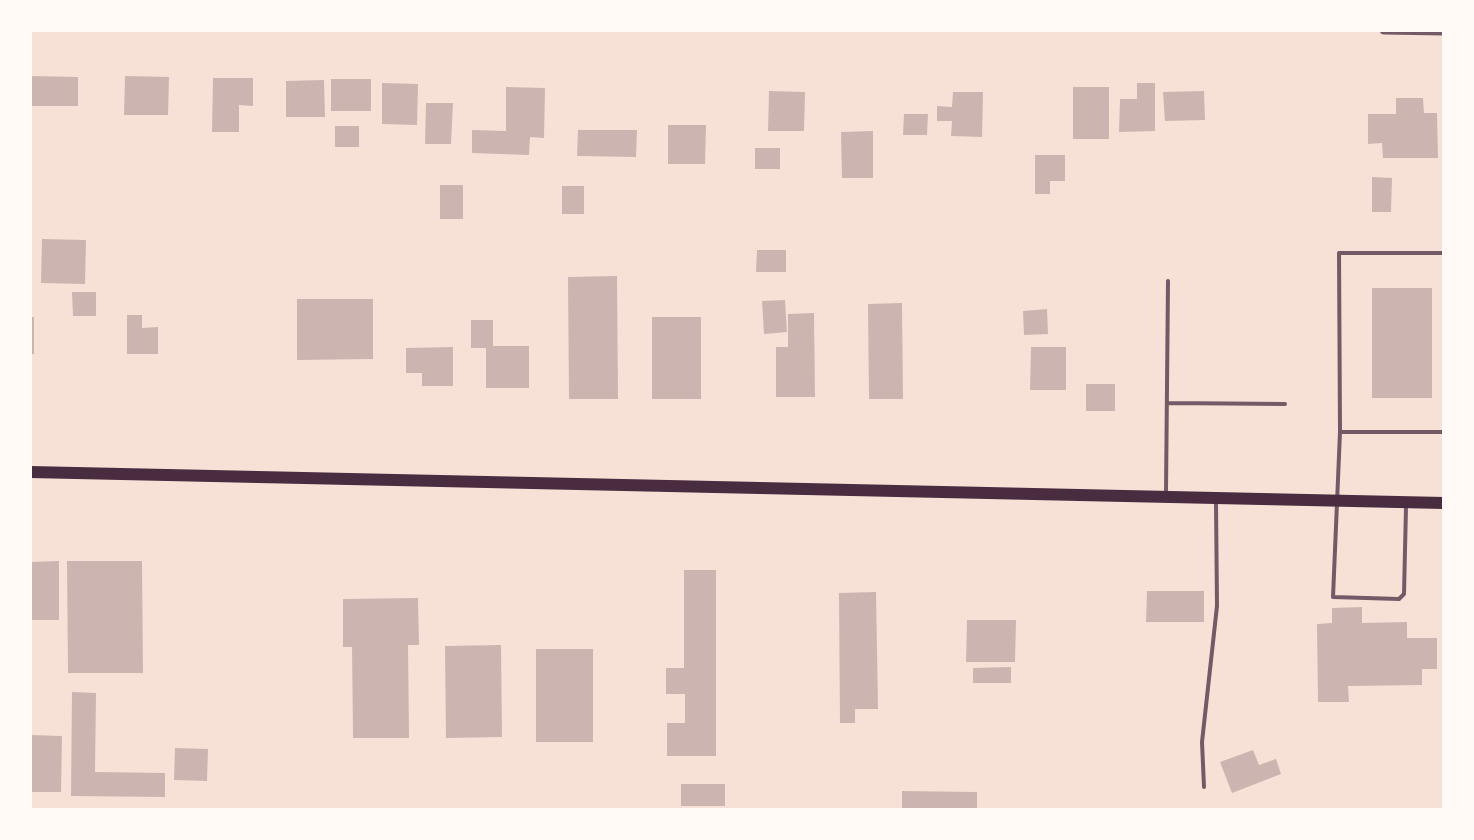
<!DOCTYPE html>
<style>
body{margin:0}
#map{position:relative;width:1474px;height:840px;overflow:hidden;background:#f7e1d7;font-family:Overpass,sans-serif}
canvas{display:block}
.frame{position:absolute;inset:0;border:32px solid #fffaf5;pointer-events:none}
</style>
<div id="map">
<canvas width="1474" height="840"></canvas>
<div class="frame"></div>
</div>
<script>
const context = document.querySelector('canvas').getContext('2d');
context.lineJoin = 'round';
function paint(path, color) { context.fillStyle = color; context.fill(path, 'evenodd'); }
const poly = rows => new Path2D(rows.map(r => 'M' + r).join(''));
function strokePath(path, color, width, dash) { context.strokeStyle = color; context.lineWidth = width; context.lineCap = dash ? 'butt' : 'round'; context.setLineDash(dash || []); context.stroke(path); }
paint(poly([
 [30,76,78,77,78,106,30,106],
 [125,76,169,77,168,115,124,115],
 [213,78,253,78,253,106,239,105,239,132,212,132],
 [331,79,371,79,371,111,331,111],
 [324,80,325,117,286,117,286,81],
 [382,83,418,84,417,125,382,124],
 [1137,83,1155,83,1155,131,1119,132,1120,99,1137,99],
 [506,87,545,88,544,138,530,137,529,155,472,153,472,130,506,131],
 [1073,87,1109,87,1109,139,1073,139],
 [769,91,805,92,804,131,768,131],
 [1204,91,1205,120,1165,121,1163,92],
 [953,92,983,92,982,137,951,136,952,121,937,121,937,106,952,107],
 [1396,98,1423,98,1424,113,1437,113,1438,158,1383,158,1382,143,1368,144,1368,114,1396,114],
 [426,103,453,103,451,144,425,144],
 [904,114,928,114,927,135,903,135],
 [668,125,706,125,705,164,668,164],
 [335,126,359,126,359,147,335,147],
 [578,130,637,130,636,157,577,156],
 [873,131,873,178,842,178,841,132],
 [755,148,780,148,780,169,755,169],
 [1035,155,1065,155,1065,181,1050,181,1050,194,1035,194],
 [1372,177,1392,178,1391,212,1372,212],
 [440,185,463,185,463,219,440,219],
 [562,186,584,186,584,214,562,214],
 [42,239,86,240,85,284,41,283],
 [757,250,786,250,786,272,756,272],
 [617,276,618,399,569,399,568,277],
 [1372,288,1432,288,1432,398,1372,398],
 [72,292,96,292,96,316,73,316],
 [297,299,373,299,373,359,297,360],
 [785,300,787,332,764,334,762,301],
 [902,303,903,399,869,399,868,304],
 [1047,309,1048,334,1024,335,1023,311],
 [814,313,815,397,776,397,776,347,788,347,788,314],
 [127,315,142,315,142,328,158,327,158,354,127,354],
 [30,317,34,317,34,354,30,354],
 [652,317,701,317,701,399,652,399],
 [471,320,493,320,493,346,529,346,529,388,486,388,486,348,471,348],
 [453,347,453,386,422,386,422,373,406,373,406,348],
 [1031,347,1066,347,1066,390,1030,390],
 [1086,384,1115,384,1115,411,1086,411],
 [59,561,59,620,31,620,30,562],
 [67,561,142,561,143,673,68,673],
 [684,570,716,570,716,756,667,756,667,723,685,723,685,694,666,694,666,668,684,668],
 [1147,591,1204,591,1204,622,1146,622],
 [876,592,878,709,855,709,855,723,840,723,839,593],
 [418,598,419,645,408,645,409,738,353,738,352,647,343,647,343,599],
 [1362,607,1362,623,1407,622,1407,638,1437,638,1437,669,1422,669,1422,685,1348,686,1349,702,1318,702,1317,624,1332,623,1332,608],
 [967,620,1016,620,1015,662,966,662],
 [501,645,502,737,446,738,445,646],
 [536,649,593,649,593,742,536,742],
 [1011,667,1011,683,973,683,973,668],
 [72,692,96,693,95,772,165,773,165,797,71,796],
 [30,735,62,736,61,792,30,792],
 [175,748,208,749,207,781,174,780],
 [1253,750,1259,765,1276,759,1281,774,1232,793,1220,762],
 [681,784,725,784,725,806,681,806],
 [902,791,977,792,977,810,902,810]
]), '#ccb4b1');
strokePath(poly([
 [1167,403,1285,404],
 [1340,432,1444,432],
 [1166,492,1168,281],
 [1406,507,1404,594,1399,599,1333,597,1340,432,1339,253,1444,253],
 [1204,787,1202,742,1217,606,1216,503]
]), '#755966', 4);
strokePath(poly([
 [1384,30,1444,31]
]), '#755966', 9);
strokePath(poly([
 [30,472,1444,503]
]), '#4a2c40', 12);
</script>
